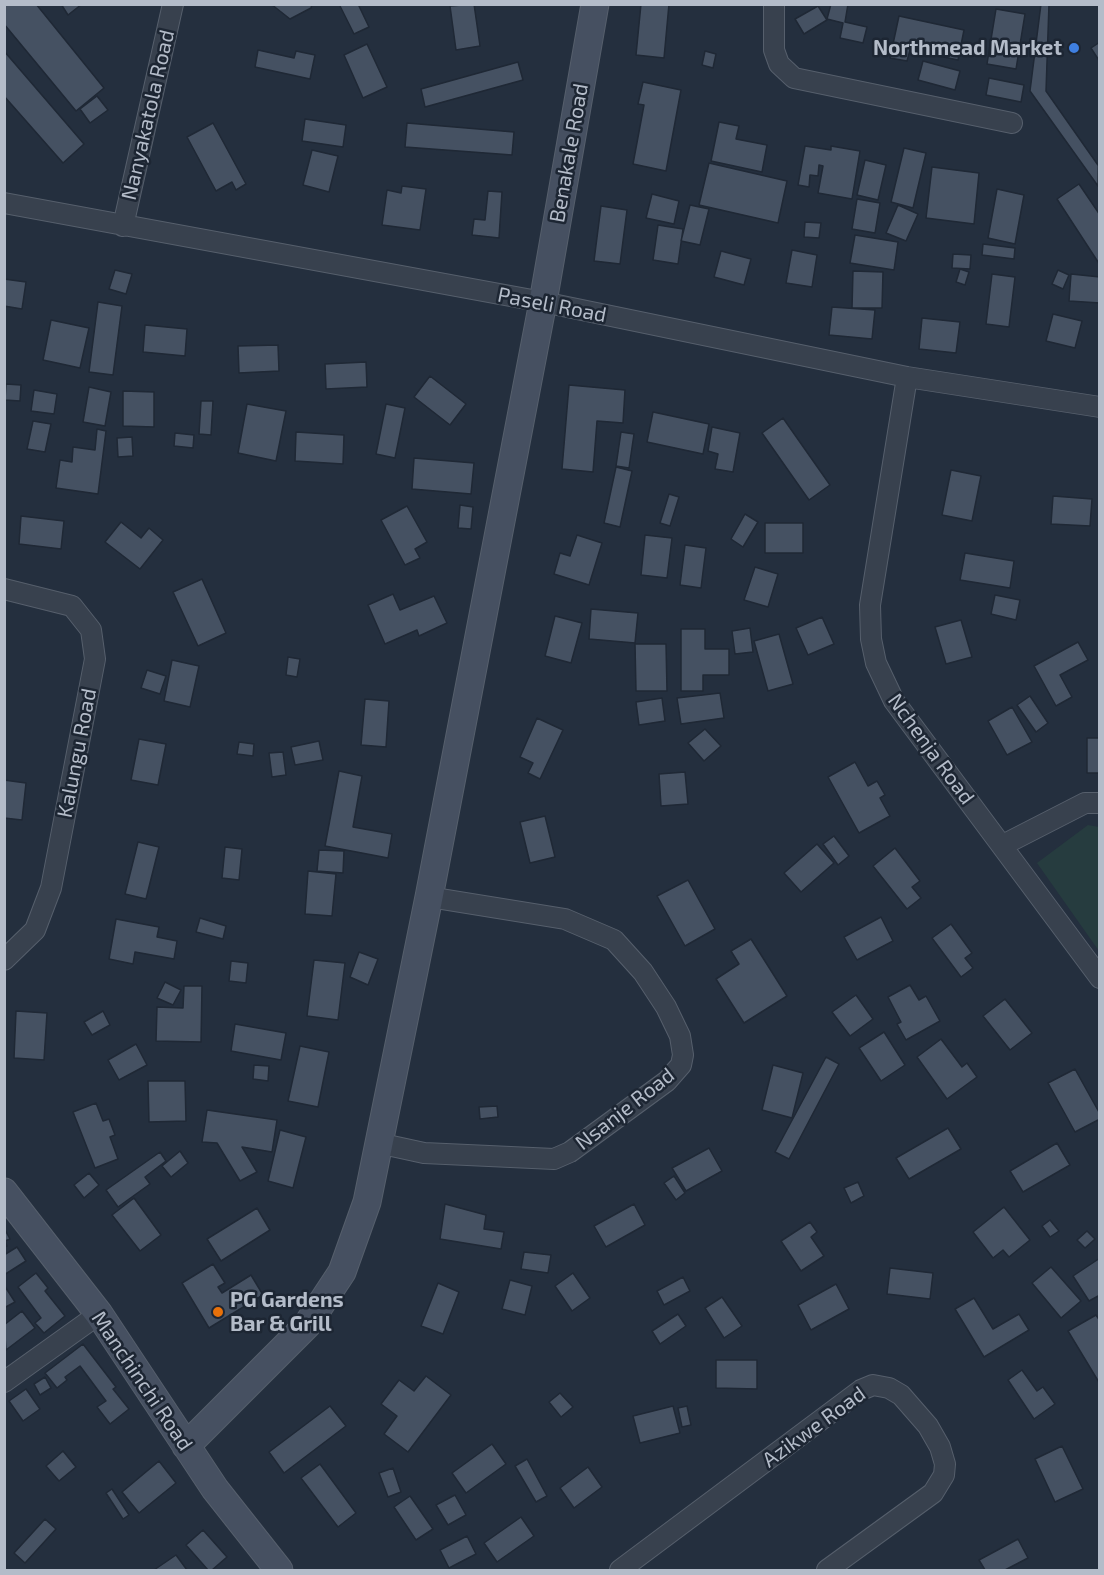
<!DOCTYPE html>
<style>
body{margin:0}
#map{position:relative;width:1104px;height:1575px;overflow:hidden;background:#242f3e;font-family:"Exo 2",sans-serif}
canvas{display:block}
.frame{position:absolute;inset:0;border:6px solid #b4bcc9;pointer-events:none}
</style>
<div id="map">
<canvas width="1104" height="1575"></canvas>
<div class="frame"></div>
</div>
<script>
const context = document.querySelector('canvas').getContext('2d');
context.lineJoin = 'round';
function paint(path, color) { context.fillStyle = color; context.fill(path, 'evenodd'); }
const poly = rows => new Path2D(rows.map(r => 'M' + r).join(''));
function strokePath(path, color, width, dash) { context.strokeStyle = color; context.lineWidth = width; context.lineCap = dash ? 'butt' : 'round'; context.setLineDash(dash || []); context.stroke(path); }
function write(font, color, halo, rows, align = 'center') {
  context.font = font + ' "Exo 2",sans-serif'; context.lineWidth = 5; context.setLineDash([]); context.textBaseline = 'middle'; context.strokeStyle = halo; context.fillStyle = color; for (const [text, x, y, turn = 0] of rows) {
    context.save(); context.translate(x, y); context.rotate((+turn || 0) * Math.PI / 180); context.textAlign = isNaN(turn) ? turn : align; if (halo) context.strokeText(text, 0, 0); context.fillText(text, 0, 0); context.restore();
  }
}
paint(poly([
 [1088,825,1099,827,1099,951,1037,863]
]), '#263c3f');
const building = poly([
 [5,4,36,4,104,88,76,111,4,24,5,4],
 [61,4,82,4,68,15,61,4],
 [271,4,312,4,311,8,290,19,271,4],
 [339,4,358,4,369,27,354,34,339,4],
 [474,4,480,46,456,50,450,6,474,4],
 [641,4,669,4,664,58,636,55,641,4],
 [831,4,848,4,845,22,867,27,863,43,840,38,843,23,827,19,831,4],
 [1041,4,1100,5,1100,42,1091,48,1100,62,1098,186,1030,91,1041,4],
 [1049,4,1100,4,1100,168,1046,91,1049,4],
 [818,6,827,20,804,34,795,19,818,6],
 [996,9,1025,14,1016,69,987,64,996,9],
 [899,16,964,30,958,60,910,50,907,61,890,58,899,16],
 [367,44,387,87,363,98,344,55,367,44],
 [258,50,294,58,296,51,315,55,310,79,255,67,258,50],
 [4,51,84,144,63,163,4,96,4,51],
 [705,51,716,54,713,68,702,65,705,51],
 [923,61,960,71,955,90,918,80,923,61],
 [518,62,523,80,425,107,421,89,518,62],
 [989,78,1024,85,1021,102,986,95,989,78],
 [643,82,681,90,666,171,633,164,644,105,638,104,643,82],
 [97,96,108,110,90,123,80,109,97,96],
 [305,119,346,125,343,147,302,141,305,119],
 [719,122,739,126,736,139,767,145,762,172,711,161,719,122],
 [213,123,246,184,236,190,232,182,216,191,187,137,213,123],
 [407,123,514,132,512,155,405,147,407,123],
 [805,146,831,150,831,146,860,151,852,199,818,193,823,166,819,165,818,176,810,175,809,187,798,185,805,146],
 [904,148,926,153,913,208,891,202,904,148],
 [312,150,338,156,329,192,303,185,312,150],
 [865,160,886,165,878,200,857,195,865,160],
 [709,163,787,181,778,223,699,205,709,163],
 [932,167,979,173,974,224,926,218,932,167],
 [1079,184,1100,215,1100,265,1057,199,1079,184],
 [402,186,426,189,420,230,382,225,387,190,401,193,402,186],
 [997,189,1024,195,1015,244,988,238,997,189],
 [488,191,502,192,499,238,472,235,474,219,485,220,488,191],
 [652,194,679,201,674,224,646,218,652,194],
 [857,199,880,203,875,233,852,229,857,199],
 [690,205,709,209,700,245,681,241,690,205],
 [898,205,918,214,906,241,886,233,898,205],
 [601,206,627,210,620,264,594,261,601,206],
 [805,222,821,223,819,238,804,237,805,222],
 [658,225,683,229,678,264,653,260,658,225],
 [855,235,898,242,894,270,850,263,855,235],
 [983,244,1015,248,1014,259,982,255,983,244],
 [792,250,817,255,812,287,786,283,792,250],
 [721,251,751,259,744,285,714,277,721,251],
 [953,254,971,255,970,269,952,268,953,254],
 [960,269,969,272,965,285,956,282,960,269],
 [115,270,132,274,126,294,109,289,115,270],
 [1058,270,1069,275,1063,289,1052,284,1058,270],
 [853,271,883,272,882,308,852,308,853,271],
 [992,274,1015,277,1009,327,986,324,992,274],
 [1071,274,1100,277,1100,303,1069,301,1071,274],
 [4,279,26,282,22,309,4,306,4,279],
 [98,302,122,306,113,375,89,372,98,302],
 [832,307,875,310,872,339,829,335,832,307],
 [1053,314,1082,321,1075,348,1046,341,1053,314],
 [922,318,960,322,956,353,919,349,922,318],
 [51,320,89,328,80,368,43,360,51,320],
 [145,325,187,329,185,356,143,352,145,325],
 [278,345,279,371,239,373,238,346,278,345],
 [366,362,367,387,326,389,325,364,366,362],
 [430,376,466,404,450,425,414,397,430,376],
 [6,384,21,385,20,401,5,400,6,384],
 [569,385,625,390,623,423,597,421,593,472,562,469,569,385],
 [89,387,111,392,105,426,83,422,89,387],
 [34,390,57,394,54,414,31,411,34,390],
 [123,391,154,392,154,427,123,426,123,391],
 [201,401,213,401,211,435,199,434,201,401],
 [247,404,286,411,276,461,238,453,247,404],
 [386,404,405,408,395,458,376,454,386,404],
 [653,412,709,424,703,454,647,442,653,412],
 [783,418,830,485,809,500,762,433,783,418],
 [33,421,51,424,45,452,27,449,33,421],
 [712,427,740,433,733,472,715,469,718,454,708,451,712,427],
 [97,429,106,431,98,494,56,488,60,460,72,462,73,447,95,450,97,429],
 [296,432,344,435,343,464,295,461,296,432],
 [621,432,634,434,629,468,616,466,621,432],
 [175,433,194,435,193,448,174,446,175,433],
 [132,437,133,456,118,457,117,438,132,437],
 [414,458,474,463,471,494,412,489,414,458],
 [616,467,632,471,620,527,604,523,616,467],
 [951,470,981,476,972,521,942,515,951,470],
 [669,494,679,497,670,526,660,523,669,494],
 [1053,496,1092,499,1090,526,1051,524,1053,496],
 [460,505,473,507,471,529,458,528,460,505],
 [407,506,427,542,415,549,420,558,405,565,381,520,407,506],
 [745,514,758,522,743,547,731,539,745,514],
 [21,516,64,521,61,549,19,544,21,516],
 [121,522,141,538,149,528,163,540,140,569,105,542,121,522],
 [765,523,803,523,803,553,765,553,765,523],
 [577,535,602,543,589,585,554,574,560,553,570,556,577,535],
 [645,535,672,538,667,578,641,575,645,535],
 [685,545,706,548,701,588,680,585,685,545],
 [965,553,1014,561,1010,588,960,580,965,553],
 [755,567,778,574,768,607,744,600,755,567],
 [202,579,226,633,198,646,173,592,202,579],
 [393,594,400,610,434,596,447,623,419,636,417,630,385,644,368,605,393,594],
 [995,595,1020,600,1016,620,991,614,995,595],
 [591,609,638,613,635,643,589,639,591,609],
 [555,616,582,623,571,663,545,656,555,616],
 [822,617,834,644,808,655,796,628,822,617],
 [961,620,972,657,946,664,935,627,961,620],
 [750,628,753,652,735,654,732,631,750,628],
 [681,629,705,629,705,649,729,649,729,675,703,675,703,691,681,691,681,629],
 [779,634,793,684,768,691,754,641,779,634],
 [1078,642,1088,660,1060,675,1072,697,1056,706,1034,666,1078,642],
 [635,644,666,644,667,691,636,691,635,644],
 [288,657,300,659,297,677,286,675,288,657],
 [172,660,199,666,190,707,164,701,172,660],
 [147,670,166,676,160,694,141,688,147,670],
 [720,693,724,718,681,724,677,698,720,693],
 [1030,696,1048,723,1036,732,1017,705,1030,696],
 [662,698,665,721,639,725,636,702,662,698],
 [365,699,389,701,386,747,361,745,365,699],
 [1012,707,1032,742,1007,755,988,721,1012,707],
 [537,718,563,730,540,779,528,773,533,763,520,757,537,718],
 [705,729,721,746,704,761,688,743,705,729],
 [1087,738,1100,738,1100,773,1087,773,1087,738],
 [139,739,166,744,158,785,131,780,139,739],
 [319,741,323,760,295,765,291,747,319,741],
 [239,742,254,744,253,756,237,754,239,742],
 [283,752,286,775,272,777,269,753,283,752],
 [855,762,868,786,877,781,885,795,880,798,890,816,859,833,828,777,855,762],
 [339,771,362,776,353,827,392,834,388,858,325,846,339,771],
 [685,772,688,804,661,806,659,774,685,772],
 [4,780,26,783,22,820,4,818,4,780],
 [545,816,555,857,530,863,520,822,545,816],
 [834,836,849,856,838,865,823,844,834,836],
 [138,842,159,847,146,899,125,894,138,842],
 [817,844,834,863,801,892,784,873,817,844],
 [225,847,242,849,239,880,222,878,225,847],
 [895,848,920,881,912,887,921,898,907,909,873,866,895,848],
 [319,850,344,851,343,873,317,871,319,850],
 [308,871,336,874,332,916,305,914,308,871],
 [688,880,715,929,685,946,657,896,688,880],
 [881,917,893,941,857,960,844,937,881,917],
 [200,918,226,926,223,939,196,932,200,918],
 [116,919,159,927,157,937,177,941,174,959,135,952,133,964,109,959,116,919],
 [951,924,972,953,965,958,973,968,961,977,932,938,951,924],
 [751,939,787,996,744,1023,716,979,739,964,731,951,751,939],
 [359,952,378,959,368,985,350,977,359,952],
 [314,960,345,963,338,1020,307,1016,314,960],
 [231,961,248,963,246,983,229,981,231,961],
 [165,982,181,990,173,1005,157,998,165,982],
 [910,985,919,1000,926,996,940,1021,906,1040,897,1024,901,1022,888,997,910,985],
 [184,986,202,986,201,1042,156,1041,157,1007,183,1008,184,986],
 [856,995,873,1019,850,1036,832,1012,856,995],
 [1005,999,1032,1033,1010,1050,983,1016,1005,999],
 [16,1011,47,1013,44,1060,14,1058,16,1011],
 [103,1011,110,1025,92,1035,84,1022,103,1011],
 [235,1024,286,1033,281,1060,231,1051,235,1024],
 [884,1032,905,1065,881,1081,859,1048,884,1032],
 [941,1039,962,1067,967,1063,977,1077,947,1099,917,1057,941,1039],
 [136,1044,147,1065,119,1080,108,1060,136,1044],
 [300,1046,329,1052,318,1107,288,1101,300,1046],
 [826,1057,839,1064,789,1159,775,1152,826,1057],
 [254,1065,269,1066,268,1081,253,1079,254,1065],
 [773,1065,803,1073,792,1118,762,1110,773,1065],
 [1075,1069,1100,1114,1100,1119,1075,1132,1048,1083,1075,1069],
 [148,1081,185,1081,186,1121,149,1122,148,1081],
 [96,1103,103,1121,109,1119,115,1135,110,1137,118,1159,95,1168,73,1112,96,1103],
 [497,1106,498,1117,480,1119,479,1107,497,1106],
 [207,1110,277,1120,272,1152,242,1147,257,1172,240,1181,217,1143,202,1142,207,1110],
 [948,1128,961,1149,909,1179,896,1158,948,1128],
 [280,1130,306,1137,293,1188,268,1181,280,1130],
 [1057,1143,1070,1165,1023,1192,1010,1171,1057,1143],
 [709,1148,722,1171,686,1191,672,1168,709,1148],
 [180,1151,188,1163,171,1177,162,1166,180,1151],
 [160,1152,166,1161,145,1177,150,1184,118,1207,106,1190,160,1152],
 [89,1173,99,1185,84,1198,74,1185,89,1173],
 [674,1176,685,1193,676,1200,664,1183,674,1176],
 [858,1182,864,1196,851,1203,844,1188,858,1182],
 [134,1198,161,1235,140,1251,112,1215,134,1198],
 [445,1204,486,1215,484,1229,504,1232,501,1249,440,1239,445,1204],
 [634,1204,645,1225,606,1247,594,1226,634,1204],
 [1004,1207,1030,1240,1009,1257,1003,1250,993,1258,973,1232,1004,1207],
 [257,1208,270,1230,221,1261,207,1239,257,1208],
 [1050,1220,1059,1231,1050,1237,1042,1226,1050,1220],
 [810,1222,817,1232,811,1237,824,1256,801,1271,781,1241,810,1222],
 [4,1228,10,1239,5,1241,7,1246,4,1247,4,1228],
 [1087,1231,1095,1239,1085,1248,1077,1240,1087,1231],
 [17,1247,26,1261,4,1275,4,1255,17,1247],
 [524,1252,551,1255,548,1273,521,1269,524,1252],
 [1100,1258,1100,1295,1089,1301,1073,1276,1100,1258],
 [213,1264,225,1283,218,1287,222,1293,251,1275,263,1295,209,1328,182,1283,213,1264],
 [1051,1267,1081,1301,1061,1318,1032,1283,1051,1267],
 [890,1268,933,1273,930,1299,887,1294,890,1268],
 [36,1273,48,1288,45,1291,65,1316,44,1333,35,1323,41,1318,18,1287,36,1273],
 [573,1273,590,1298,572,1311,555,1286,573,1273],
 [683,1277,690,1291,664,1305,657,1291,683,1277],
 [510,1280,532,1286,525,1315,502,1309,510,1280],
 [438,1283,459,1292,443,1334,421,1326,438,1283],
 [836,1284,849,1309,811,1330,798,1305,836,1284],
 [4,1285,15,1302,4,1308,4,1285],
 [722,1297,742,1326,724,1338,705,1308,722,1297],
 [974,1298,993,1329,1019,1314,1029,1330,984,1357,955,1309,974,1298],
 [22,1311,35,1328,6,1350,4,1325,22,1311],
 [678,1314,686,1326,660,1344,652,1331,678,1314],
 [1096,1315,1100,1321,1100,1384,1068,1331,1096,1315],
 [83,1344,116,1387,113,1389,129,1409,110,1424,97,1407,106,1401,80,1366,65,1377,67,1380,57,1388,45,1373,83,1344],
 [716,1360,757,1360,757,1389,716,1388,716,1360],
 [1022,1370,1037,1391,1043,1387,1055,1404,1034,1419,1008,1380,1022,1370],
 [426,1376,451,1395,408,1452,384,1434,397,1416,381,1404,399,1380,414,1391,426,1376],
 [45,1377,51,1388,40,1395,34,1384,45,1377],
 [26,1389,40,1409,23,1421,9,1401,26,1389],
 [560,1393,573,1407,561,1417,549,1402,560,1393],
 [330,1406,346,1426,284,1473,269,1452,330,1406],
 [673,1406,680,1433,640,1443,633,1416,673,1406],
 [687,1406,691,1425,682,1427,678,1408,687,1406],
 [492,1444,506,1464,466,1493,452,1473,492,1444],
 [1062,1446,1083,1489,1055,1502,1035,1459,1062,1446],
 [63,1451,76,1467,59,1481,46,1466,63,1451],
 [527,1459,547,1496,536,1502,515,1466,527,1459],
 [159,1461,176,1483,139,1513,122,1492,159,1461],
 [320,1464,356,1513,338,1527,301,1478,320,1464],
 [588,1467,602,1487,574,1508,560,1488,588,1467],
 [393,1468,401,1492,388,1497,379,1473,393,1468],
 [112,1489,129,1515,123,1519,106,1493,112,1489],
 [455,1495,466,1515,448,1525,436,1505,455,1495],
 [410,1496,433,1529,416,1540,394,1507,410,1496],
 [521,1517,534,1536,497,1562,484,1543,521,1517],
 [45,1519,56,1529,25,1563,14,1553,45,1519],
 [203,1530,227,1557,212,1570,208,1570,186,1545,203,1530],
 [467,1536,476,1554,449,1568,440,1550,467,1536],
 [1018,1539,1028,1558,1005,1570,985,1570,979,1560,1018,1539],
 [176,1555,187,1570,154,1570,176,1555]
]);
paint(building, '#455162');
strokePath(building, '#1f2835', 1.5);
const street = poly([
 [774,4,774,50,779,64,794,78,1012,123],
 [4,203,543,302,907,377,1100,407],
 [123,226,173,4],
 [907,377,870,605,871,639,876,663,894,701,1100,978],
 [4,589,72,606,91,630,95,659,51,888,35,930,4,960],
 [1003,845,1085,803,1100,803],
 [378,1143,424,1153,554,1159,570,1152,667,1081,681,1065,683,1055,680,1036,666,1007,643,972,614,940,565,919,429,897],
 [4,1382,99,1314],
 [620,1570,861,1390,873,1385,889,1388,901,1395,928,1426,940,1447,945,1464,944,1475,933,1493,827,1570]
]);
const secondary = poly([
 [4,1192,99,1314,215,1489,279,1570],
 [186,1446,307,1325,342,1272,367,1202,429,897,543,302,595,4]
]);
strokePath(street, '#565f6c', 22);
strokePath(secondary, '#565f6c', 29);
strokePath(street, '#38414e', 20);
strokePath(secondary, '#465061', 27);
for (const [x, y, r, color] of [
 [1074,48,6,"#3f7fe0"],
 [218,1312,6,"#e8710a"]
]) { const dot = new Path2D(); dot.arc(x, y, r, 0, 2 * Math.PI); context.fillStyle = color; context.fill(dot); strokePath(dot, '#1d2633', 2); }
write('bold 21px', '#b4bcc9', '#1d2633', [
 ["Northmead Market",1062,48],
 ["PG Gardens",230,1300,"left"],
 ["Bar & Grill",230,1324,"left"]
], 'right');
write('21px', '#b4bcc9', '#1d2633', [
 ["Nanyakatola Road",148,115,-77],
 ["Benakale Road",569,153,-80],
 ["Paseli Road",552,305,11],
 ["Nchenja Road",931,749,54],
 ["Kalungu Road",77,753,-79],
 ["Nsanje Road",625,1109,-38],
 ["Manchinchi Road",142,1381,56],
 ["Azikwe Road",814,1427,-36]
]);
</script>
